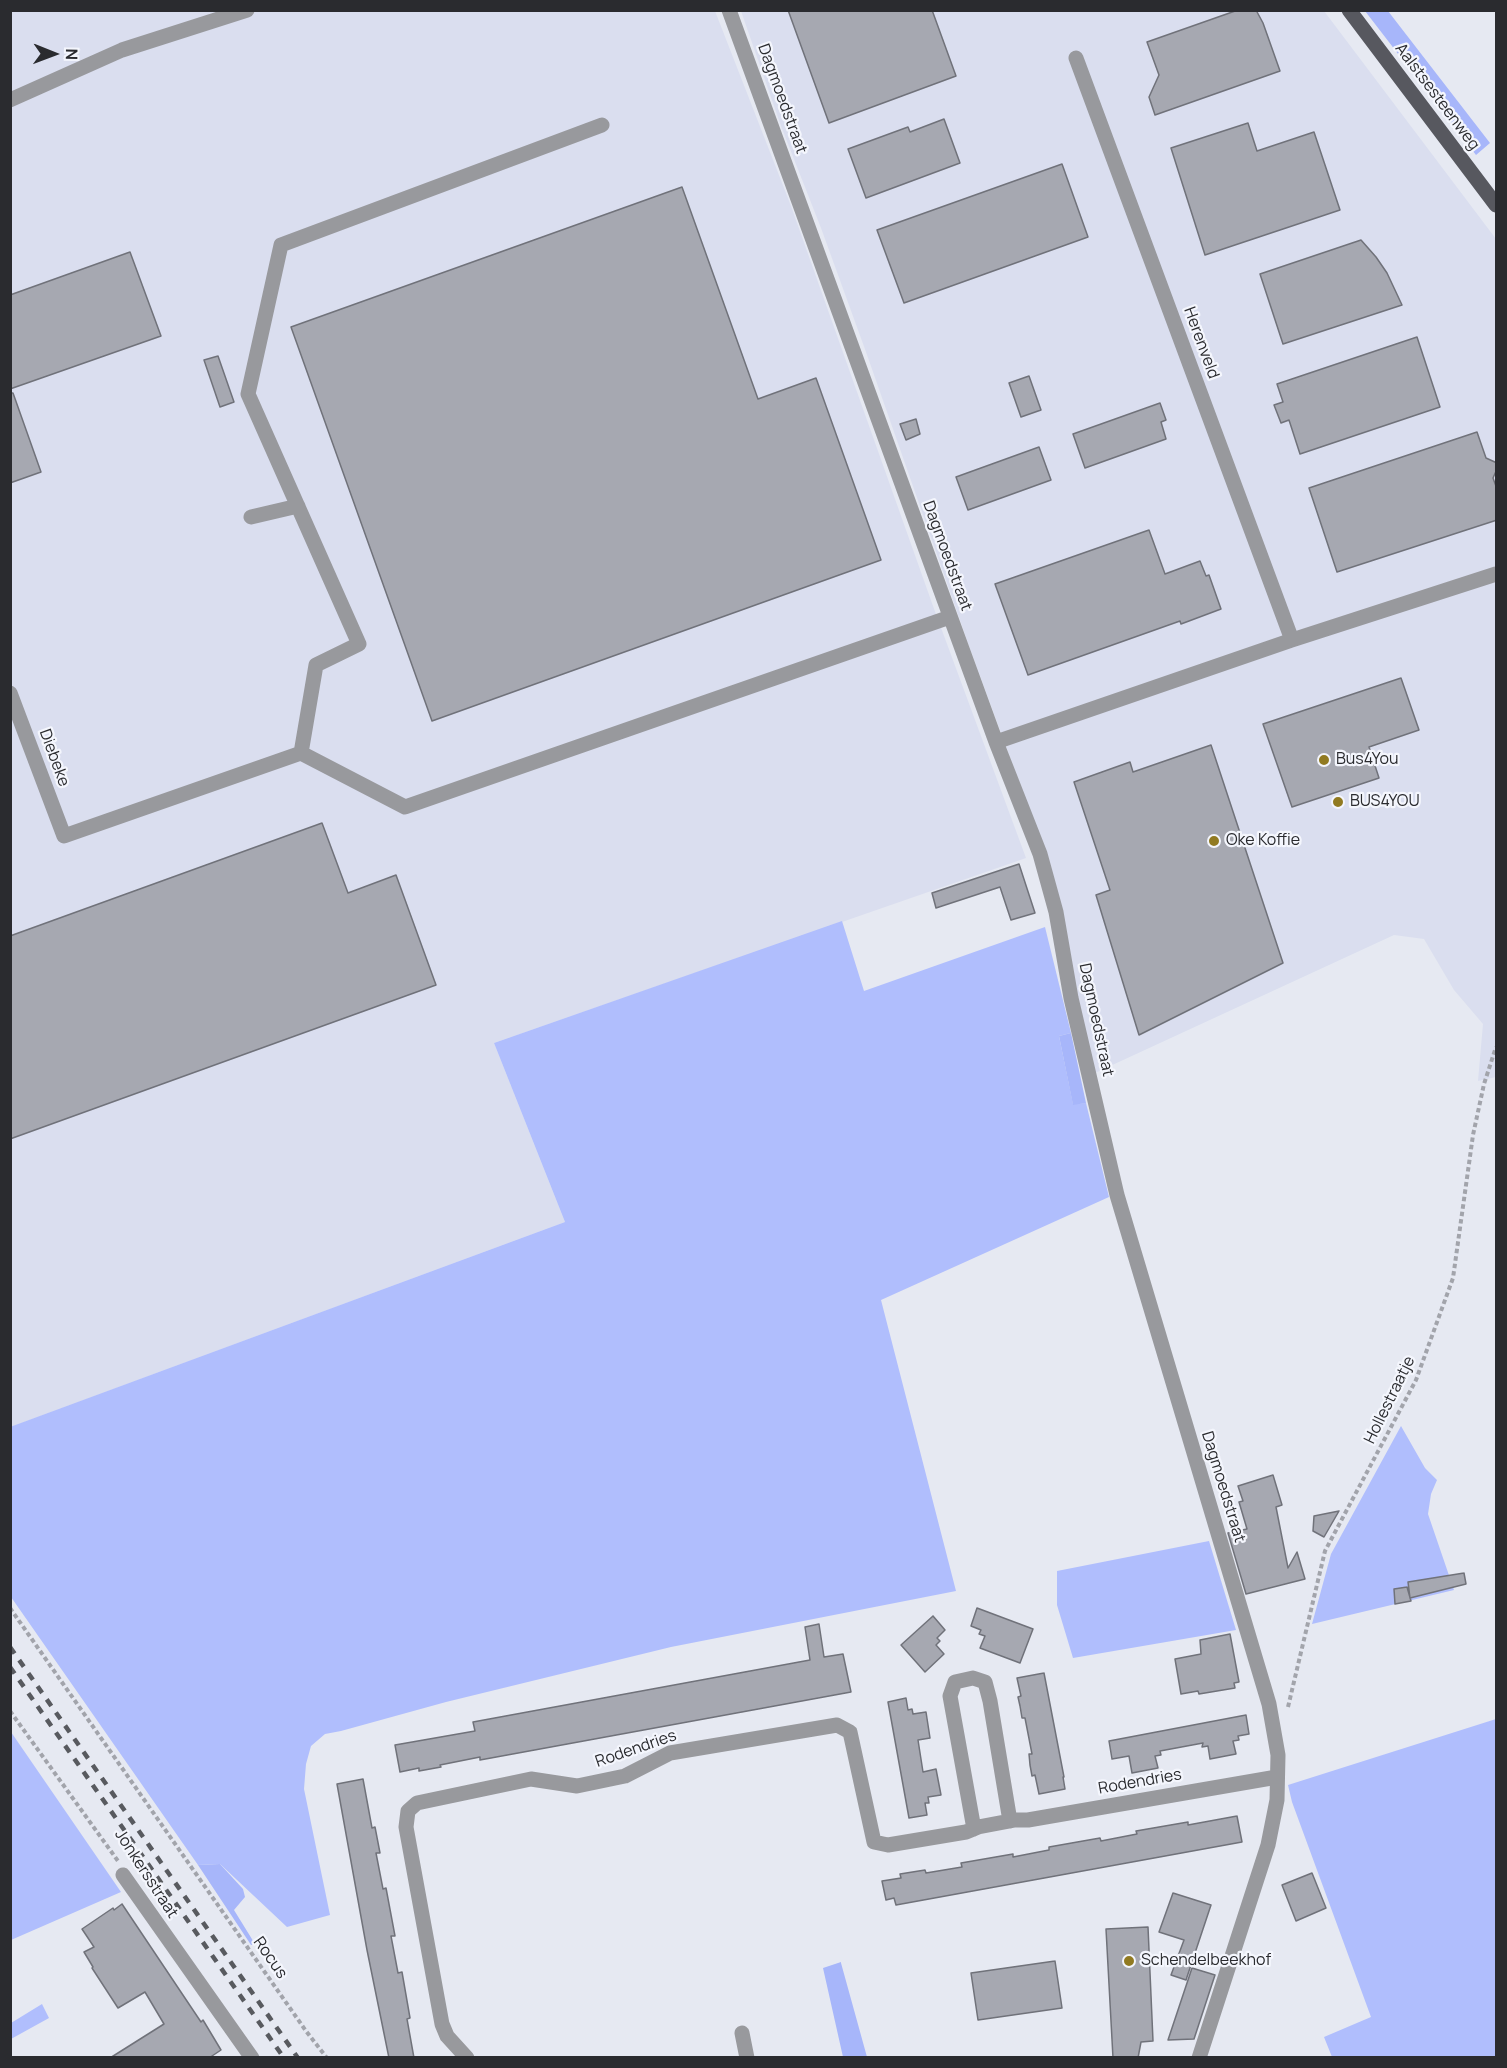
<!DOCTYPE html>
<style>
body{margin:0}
#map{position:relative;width:1507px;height:2068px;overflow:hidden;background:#e6e9f2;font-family:Manrope,sans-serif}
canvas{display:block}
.frame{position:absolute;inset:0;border:12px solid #2a2b2f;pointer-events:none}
.north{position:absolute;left:24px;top:24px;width:60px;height:60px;-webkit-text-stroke:4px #f4f6fd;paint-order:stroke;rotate:91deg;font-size:16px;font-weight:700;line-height:24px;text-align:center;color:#2a2b2f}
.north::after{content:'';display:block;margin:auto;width:21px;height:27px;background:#2a2b2f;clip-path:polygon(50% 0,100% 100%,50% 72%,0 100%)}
</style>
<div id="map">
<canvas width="1507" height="2068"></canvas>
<div class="frame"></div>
<div class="north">N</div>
</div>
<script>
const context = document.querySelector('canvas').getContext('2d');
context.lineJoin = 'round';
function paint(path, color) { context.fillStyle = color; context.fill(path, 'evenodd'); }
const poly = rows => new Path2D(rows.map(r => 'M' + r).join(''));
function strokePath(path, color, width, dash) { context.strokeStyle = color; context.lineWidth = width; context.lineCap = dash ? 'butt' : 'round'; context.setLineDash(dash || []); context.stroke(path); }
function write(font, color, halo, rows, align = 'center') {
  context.font = font + ' Manrope,sans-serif'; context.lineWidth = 4.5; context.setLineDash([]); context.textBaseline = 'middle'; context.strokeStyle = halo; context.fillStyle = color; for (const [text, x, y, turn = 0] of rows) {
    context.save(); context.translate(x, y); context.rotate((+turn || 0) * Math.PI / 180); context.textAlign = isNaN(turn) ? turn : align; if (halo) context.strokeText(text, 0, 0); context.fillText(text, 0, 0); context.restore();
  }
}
paint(poly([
 [11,11,715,11,791,206,933,606,1026,858,494,1043,565,1222,11,1427],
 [741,11,1324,11,1496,239,1496,1077,1478,1081,1483,1024,1454,990,1424,939,1394,935,1095,1073,1046,855,969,646,866,352,821,228,781,126]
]), '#dadeef');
paint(poly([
 [842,921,864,991,1045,927,1071,1033,1059,1036,1073,1104,1086,1103,1109,1197,881,1300,956,1591,671,1647,446,1702,341,1731,325,1734,311,1746,306,1764,304,1789,330,1915,287,1927,220,1864,198,1865,11,1597,10,1427,565,1222,494,1043],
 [1401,1426,1425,1468,1437,1480,1431,1494,1428,1514,1454,1590,1312,1624,1331,1554],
 [1209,1541,1236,1630,1073,1658,1057,1605,1057,1571],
 [1496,1719,1496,2057,1332,2057,1324,2037,1371,2017,1292,1802,1288,1785],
 [11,1732,121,1892,11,1940,10,1940],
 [42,2004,49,2018,11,2039,11,2023]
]), '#b0befd');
paint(poly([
 [1365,11,1388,11,1490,143,1476,155],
 [1071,1033,1086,1103,1073,1105,1059,1036],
 [220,1864,243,1889,245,1897,234,1910,255,1944,251,1945,198,1865],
 [841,1962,841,1963,867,2057,843,2057,823,1968]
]), '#a7b6fa');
const building = poly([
 [788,10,932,10,956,76,829,123,788,10],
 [1238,10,1256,10,1263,23,1280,71,1155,115,1149,97,1159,75,1147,42,1238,10],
 [944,119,960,163,866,198,848,149,908,127,910,132,944,119],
 [1248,123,1257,151,1314,132,1340,210,1205,255,1171,148,1248,123],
 [1062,164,1088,237,904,303,877,230,1062,164],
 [682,187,758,399,816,378,881,560,432,721,291,327,682,187],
 [1361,240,1376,257,1387,273,1402,305,1283,344,1260,274,1361,240],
 [130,252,161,336,10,389,10,295,130,252],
 [1417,337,1440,407,1300,454,1289,420,1281,423,1274,405,1283,402,1277,384,1417,337],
 [218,356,234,402,220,407,204,360,218,356],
 [1029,376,1041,410,1021,417,1009,383,1029,376],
 [10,393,13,393,41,472,10,483,10,393],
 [1160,403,1166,420,1161,422,1166,439,1085,468,1073,434,1160,403],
 [916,419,920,434,906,440,900,424,916,419],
 [1477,432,1486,458,1497,463,1497,469,1493,478,1497,489,1497,520,1337,572,1309,488,1477,432],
 [1039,447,1051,480,968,510,956,477,1039,447],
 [1149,530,1165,574,1200,561,1206,576,1209,575,1221,609,1181,624,1180,621,1028,675,995,584,1149,530],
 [1401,678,1419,730,1369,747,1379,778,1292,807,1263,724,1401,678],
 [1211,745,1283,963,1139,1035,1096,895,1110,890,1074,782,1130,762,1133,772,1211,745],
 [322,823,348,893,396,875,436,985,10,1139,10,936,322,823],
 [1019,864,1035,913,1011,920,1000,887,936,908,932,893,1019,864],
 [1273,1475,1282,1505,1276,1507,1288,1568,1297,1552,1305,1579,1246,1594,1228,1533,1247,1529,1239,1502,1243,1501,1238,1486,1273,1475],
 [1339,1511,1324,1537,1313,1531,1314,1516,1339,1511],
 [1464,1573,1466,1584,1410,1598,1408,1582,1464,1573],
 [1407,1587,1411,1601,1395,1604,1394,1589,1407,1587],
 [977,1608,1033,1629,1020,1663,980,1648,985,1636,979,1634,981,1630,971,1626,977,1608],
 [933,1616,945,1630,937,1638,940,1641,936,1645,944,1654,925,1672,901,1645,933,1616],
 [819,1624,824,1657,843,1654,851,1692,480,1760,480,1757,440,1765,441,1767,419,1771,419,1768,400,1772,395,1745,475,1731,473,1722,810,1660,805,1627,819,1624],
 [1230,1634,1239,1682,1234,1683,1235,1688,1199,1694,1198,1691,1181,1694,1175,1659,1201,1654,1200,1640,1230,1634],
 [1044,1673,1064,1777,1063,1777,1065,1789,1039,1794,1035,1775,1032,1776,1030,1765,1029,1754,1032,1754,1025,1718,1022,1718,1020,1706,1018,1697,1021,1696,1017,1678,1044,1673],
 [906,1698,908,1710,912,1709,913,1714,926,1712,930,1738,918,1740,923,1772,936,1769,941,1795,928,1797,929,1803,925,1803,927,1815,909,1818,888,1702,906,1698],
 [1246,1715,1249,1734,1238,1736,1239,1740,1233,1741,1236,1754,1210,1759,1208,1746,1202,1747,1203,1743,1160,1751,1161,1755,1155,1756,1158,1768,1132,1773,1129,1756,1112,1759,1109,1741,1246,1715],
 [363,1779,372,1828,375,1827,380,1853,376,1853,383,1889,386,1888,395,1936,391,1936,398,1973,402,1972,410,2018,407,2019,414,2058,389,2058,367,1950,337,1784,363,1779],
 [1237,1816,1242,1842,896,1905,894,1898,886,1900,882,1881,901,1878,900,1874,925,1870,926,1873,962,1867,961,1863,1013,1854,1013,1857,1049,1850,1049,1847,1100,1838,1101,1841,1137,1834,1136,1831,1188,1822,1188,1825,1237,1816],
 [1312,1873,1326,1908,1296,1921,1282,1885,1312,1873],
 [1173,1893,1211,1905,1186,1980,1171,1975,1184,1940,1159,1932,1173,1893],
 [122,1904,201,2022,203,2020,221,2050,209,2058,110,2058,164,2024,145,1992,118,2008,92,1968,93,1967,84,1952,94,1947,82,1929,113,1908,114,1910,122,1904],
 [1148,1927,1153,2041,1141,2042,1138,2058,1113,2058,1106,1929,1148,1927],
 [1055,1961,1062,2008,978,2020,971,1973,1055,1961],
 [1192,1968,1215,1975,1194,2039,1168,2040,1192,1968]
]);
paint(building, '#a6a8b1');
strokePath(building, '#70727a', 1.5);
strokePath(poly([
 [10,1608,306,2031,327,2058],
 [1288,1707,1325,1551,1416,1380,1453,1278,1473,1135,1484,1084,1496,1047],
 [10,1711,118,1861]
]), '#a2a4ab', 4, [4.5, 3]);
strokePath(poly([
 [729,10,996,742,1040,854,1056,912,1071,998,1117,1195,1269,1704,1278,1755,1277,1800,1268,1845,1199,2058],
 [1076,58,1292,640],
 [10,100,122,50,247,10],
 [251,517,298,506],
 [10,693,64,836,301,753,316,665,359,644,248,394,281,245,602,125],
 [996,742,1292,640,1496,574],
 [301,753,405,807,950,617],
 [974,1829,950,1696,955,1682,973,1678,985,1682,990,1701,1010,1821],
 [123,1875,252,2058],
 [742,2033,747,2058],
 [467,2058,447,2036,442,2024,406,1827,408,1811,417,1803,531,1779,577,1786,625,1776,670,1753,837,1725,850,1732,874,1842,888,1845,966,1832,978,1827,1015,1820,1028,1820,1277,1777]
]), '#98999d', 15);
strokePath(poly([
 [1349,10,1496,205]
]), '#57585f', 15);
strokePath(poly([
 [10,1647,298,2058],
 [10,1667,284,2058]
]), '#585a5f', 4.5, [8, 8]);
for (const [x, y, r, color] of [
 [1324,760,6,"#917a21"],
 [1338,802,6,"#917a21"],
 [1214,841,6,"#917a21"],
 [1129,1961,6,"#917a21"]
]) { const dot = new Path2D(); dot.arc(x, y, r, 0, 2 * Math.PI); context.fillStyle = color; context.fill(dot); strokePath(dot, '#f4f6fd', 2); }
write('16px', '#2a2b2f', '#f4f6fd', [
 ["Aalstsesteenweg",1437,97,53],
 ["Dagmoedstraat",782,99,70],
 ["Herenveld",1201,343,70],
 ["Dagmoedstraat",947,556,70],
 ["Diebeke",54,758,70],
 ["Dagmoedstraat",1096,1020,78],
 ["Hollestraatje",1390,1400,-64],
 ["Dagmoedstraat",1223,1487,73],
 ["Rodendries",636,1749,-19],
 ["Rodendries",1140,1782,-10],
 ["Jonkersstraat",146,1874,57],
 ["Rocus",270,1958,55]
]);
write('16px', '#2a2b2f', '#f4f6fd', [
 ["Bus4You",1336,760],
 ["BUS4YOU",1350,802],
 ["Oke Koffie",1226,841],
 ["Schendelbeekhof",1141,1961]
], 'left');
</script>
